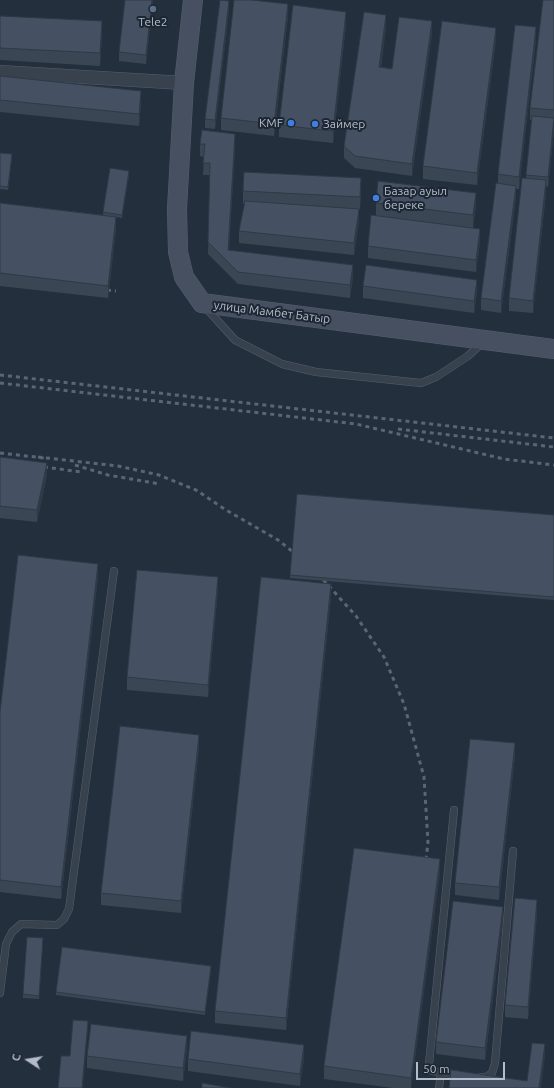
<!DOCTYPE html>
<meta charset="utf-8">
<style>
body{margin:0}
#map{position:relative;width:554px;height:1088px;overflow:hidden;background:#242f3e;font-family:Ubuntu,sans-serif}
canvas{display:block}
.north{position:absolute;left:8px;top:1040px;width:40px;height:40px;-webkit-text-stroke:3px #1d2633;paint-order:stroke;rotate:282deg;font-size:11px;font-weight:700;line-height:16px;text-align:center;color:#b4bcc9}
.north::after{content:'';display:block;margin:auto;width:14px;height:18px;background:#b4bcc9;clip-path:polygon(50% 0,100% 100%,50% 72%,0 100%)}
.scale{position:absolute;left:416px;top:1062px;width:89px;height:18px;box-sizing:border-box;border:2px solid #b4bcc9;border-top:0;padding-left:5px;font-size:12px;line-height:14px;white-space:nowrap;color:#b4bcc9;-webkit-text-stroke:3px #1d2633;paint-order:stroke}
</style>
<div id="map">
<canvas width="554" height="1088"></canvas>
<div class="north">С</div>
<div class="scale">50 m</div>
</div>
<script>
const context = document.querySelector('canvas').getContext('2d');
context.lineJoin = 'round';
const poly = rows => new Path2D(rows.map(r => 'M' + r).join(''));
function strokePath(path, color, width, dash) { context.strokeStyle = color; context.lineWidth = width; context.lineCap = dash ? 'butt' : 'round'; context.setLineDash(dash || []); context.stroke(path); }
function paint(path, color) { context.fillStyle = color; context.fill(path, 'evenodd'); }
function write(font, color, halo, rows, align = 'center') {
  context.font = font + ' Ubuntu,sans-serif'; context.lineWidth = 4; context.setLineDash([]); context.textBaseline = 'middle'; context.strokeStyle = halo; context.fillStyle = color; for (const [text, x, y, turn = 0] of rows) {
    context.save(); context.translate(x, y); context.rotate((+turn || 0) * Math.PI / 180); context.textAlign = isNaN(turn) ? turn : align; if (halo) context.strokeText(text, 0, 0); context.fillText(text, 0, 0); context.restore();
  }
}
const service = poly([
 [206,308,235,340,282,364,316,372,421,383,436,377,468,356,483,342],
 [454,810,429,1064,432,1071,459,1075],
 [0,993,6,944,12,932,21,924,57,925,64,919,69,909,114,571],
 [481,1077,486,1077,492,1073,495,1063,513,851],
 [439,1088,441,1073]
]);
const minor = poly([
 [0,72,184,83]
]);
const secondary = poly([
 [193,0,184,83,177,209,178,252,184,277,202,303,554,349]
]);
strokePath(service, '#565f6c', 8);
strokePath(minor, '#565f6c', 14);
strokePath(secondary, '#565f6c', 20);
strokePath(service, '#38414e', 7);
strokePath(minor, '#38414e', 13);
strokePath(secondary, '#465061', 19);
strokePath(poly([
 [99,289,116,291],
 [0,375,554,438],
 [0,383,356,424,504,459,554,465],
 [398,429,554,447],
 [0,453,44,458],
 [38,457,118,466,159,475,196,490,226,510,278,540,302,559],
 [75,465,108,475,160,484],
 [36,466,82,472],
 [318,574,356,616,384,657,404,704,424,777,428,842,425,869]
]), '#5a6575', 3, [4, 4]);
paint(poly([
 [153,0,146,64,119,61,119,52],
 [554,0,554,130,548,187,546,186,546,193,533,313,509,311,509,298,526,178,532,120,530,120,530,108],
 [229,11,215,129,205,128,205,119],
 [0,16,102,34,100,66,0,60],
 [288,16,274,136,221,130,221,118],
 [346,24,333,143,279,137,279,125],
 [386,27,381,67,392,69,432,33,412,176,355,168,344,158,344,146],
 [536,39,519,189,516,189,516,198,501,313,481,310,481,298,498,184,498,174],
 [496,40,477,185,423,179,423,166],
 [0,76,141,103,139,126,0,112],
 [200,144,235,147,229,250,353,277,350,298,238,284,208,254,210,175,203,175,204,157,200,156],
 [0,153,12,157,8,190,0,189],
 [129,175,122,218,116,217,116,229,108,298,0,286,0,203,103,215,103,212],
 [361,190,360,209,359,209,359,221,354,255,239,243,239,231,245,204,243,204,243,191],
 [376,203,476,205,473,228,376,216],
 [480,241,476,272,368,258,368,246],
 [363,286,477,292,474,313,363,298],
 [0,457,47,475,37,522,0,518],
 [554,515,554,600,290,578,290,575],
 [98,576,61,899,0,892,0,712],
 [218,589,208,697,127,690,127,677],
 [331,597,286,1030,215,1023,215,1011],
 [199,747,181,913,101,905,101,893],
 [515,756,499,900,455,895,455,883],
 [440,872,411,1088,393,1088,324,1079,324,1066],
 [537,913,528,1019,505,1017,505,1005],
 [503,920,485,1060,436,1054,436,1042],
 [43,941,39,999,23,998,23,994],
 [211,970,205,1015,56,995,56,992],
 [187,1048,183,1081,87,1068,87,1056],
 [304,1058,300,1086,188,1071,188,1059]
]), '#3b4654');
paint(poly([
 [152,0,153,0,146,64,146,55],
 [229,1,229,11,215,129,215,120],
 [288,4,288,16,274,136,274,124],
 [346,12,346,24,333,143,333,131],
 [386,15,386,27,379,79,379,67],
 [102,21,102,34,100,66,100,53],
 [432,21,432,33,412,176,412,164],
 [536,27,536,39,519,189,519,177],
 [496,28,496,40,477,185,477,173],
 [141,91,141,103,139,126,139,114],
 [554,121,554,130,548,187,548,177],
 [235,134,235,147,228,262,228,250],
 [129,171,129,175,122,218,122,215],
 [361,178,361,190,360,209,360,197],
 [546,180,546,193,533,313,533,301],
 [516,186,516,198,501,313,501,301],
 [476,193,476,205,473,228,473,215],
 [359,209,359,221,354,255,354,243],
 [116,217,116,229,108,298,108,286],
 [480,229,480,241,476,272,476,260],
 [353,265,353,277,350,298,350,285],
 [477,280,477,292,474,313,474,301],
 [47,463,47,475,37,522,37,510],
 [98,564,98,576,61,899,61,887],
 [218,577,218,589,208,697,208,685],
 [331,584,331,597,286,1030,286,1018],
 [199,735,199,747,181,913,181,901],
 [515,743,515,756,499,900,499,887],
 [440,859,440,872,411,1088,411,1078],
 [537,900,537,913,528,1019,528,1007],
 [503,907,503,920,485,1060,485,1048],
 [211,966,211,970,205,1015,205,1012],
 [88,1021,88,1030,83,1088,82,1088],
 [187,1036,187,1048,183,1081,183,1068],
 [545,1044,545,1057,541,1088,539,1088],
 [304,1045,304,1058,300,1086,300,1074]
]), '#303945');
const building = poly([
 [125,0,152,0,146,55,119,52,125,0],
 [220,0,229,1,215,120,205,119,220,0],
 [234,0,252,0,288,4,274,124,221,118,234,0],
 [543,0,554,0,554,110,530,108,543,0],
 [293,5,346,12,333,131,279,125,293,5],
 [364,12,386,15,379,67,392,69,399,17,432,21,412,164,355,156,344,146,364,12],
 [0,16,102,21,100,53,0,48,0,16],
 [442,21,496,28,477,173,423,166,442,21],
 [515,25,536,27,519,177,498,174,515,25],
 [0,76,141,91,139,114,0,100,0,76],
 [532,116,554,118,548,177,526,175,532,116],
 [202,130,235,134,228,250,353,265,350,285,238,272,208,242,210,163,203,163,205,144,200,144,202,130],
 [0,153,12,154,8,187,0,186,0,153],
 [110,168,129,171,122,215,103,212,110,168],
 [244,172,361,178,360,197,243,191,244,172],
 [522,178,546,180,533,301,509,298,522,178],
 [378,181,476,193,473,215,376,203,378,181],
 [496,183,516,186,501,301,481,298,496,183],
 [245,201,359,209,354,243,239,231,245,201],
 [0,203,116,217,108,286,0,273,0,203],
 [371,215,480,229,476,260,368,246,371,215],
 [366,265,477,280,474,301,363,286,366,265],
 [0,457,47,463,37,510,0,506,0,457],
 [297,494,554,515,554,597,290,575,297,494],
 [18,555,98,564,61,887,0,880,0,712,18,555],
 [137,570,218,577,208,685,127,677,137,570],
 [261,577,331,584,286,1018,215,1011,261,577],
 [120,726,199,735,181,901,101,893,120,726],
 [470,739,515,743,499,887,455,883,470,739],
 [354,848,440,859,411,1078,324,1066,354,848],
 [515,898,537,900,528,1007,505,1005,515,898],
 [453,901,503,907,485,1048,436,1042,453,901],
 [27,937,43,938,39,996,23,994,27,937],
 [62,947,211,966,205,1012,56,992,62,947],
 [73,1020,88,1021,82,1088,58,1088,61,1056,70,1056,73,1020],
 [91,1024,187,1036,183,1068,87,1056,91,1024],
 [191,1031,304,1045,300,1074,188,1059,191,1031],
 [532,1043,545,1044,539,1088,449,1088,451,1070,527,1081,532,1043],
 [202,1083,231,1088,202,1088,202,1083]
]);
paint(building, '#455162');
strokePath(building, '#303945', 1);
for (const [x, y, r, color] of [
 [153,9,4,"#5c6f8a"],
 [291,123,4,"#3f7fe0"],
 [315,124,4,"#3f7fe0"],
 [376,198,4,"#3f7fe0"]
]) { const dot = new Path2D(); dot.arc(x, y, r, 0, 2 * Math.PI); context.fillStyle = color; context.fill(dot); strokePath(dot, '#1d2633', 1.5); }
write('12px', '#b4bcc9', '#1d2633', [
 ["Tele2",153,22,"center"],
 ["KMF",283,123,"right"],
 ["Займер",323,124],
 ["Базар ауыл",384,191],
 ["береке",384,205]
], 'left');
write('12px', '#b4bcc9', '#1d2633', [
 ["улица Мамбет Батыр",272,312,7]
]);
</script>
